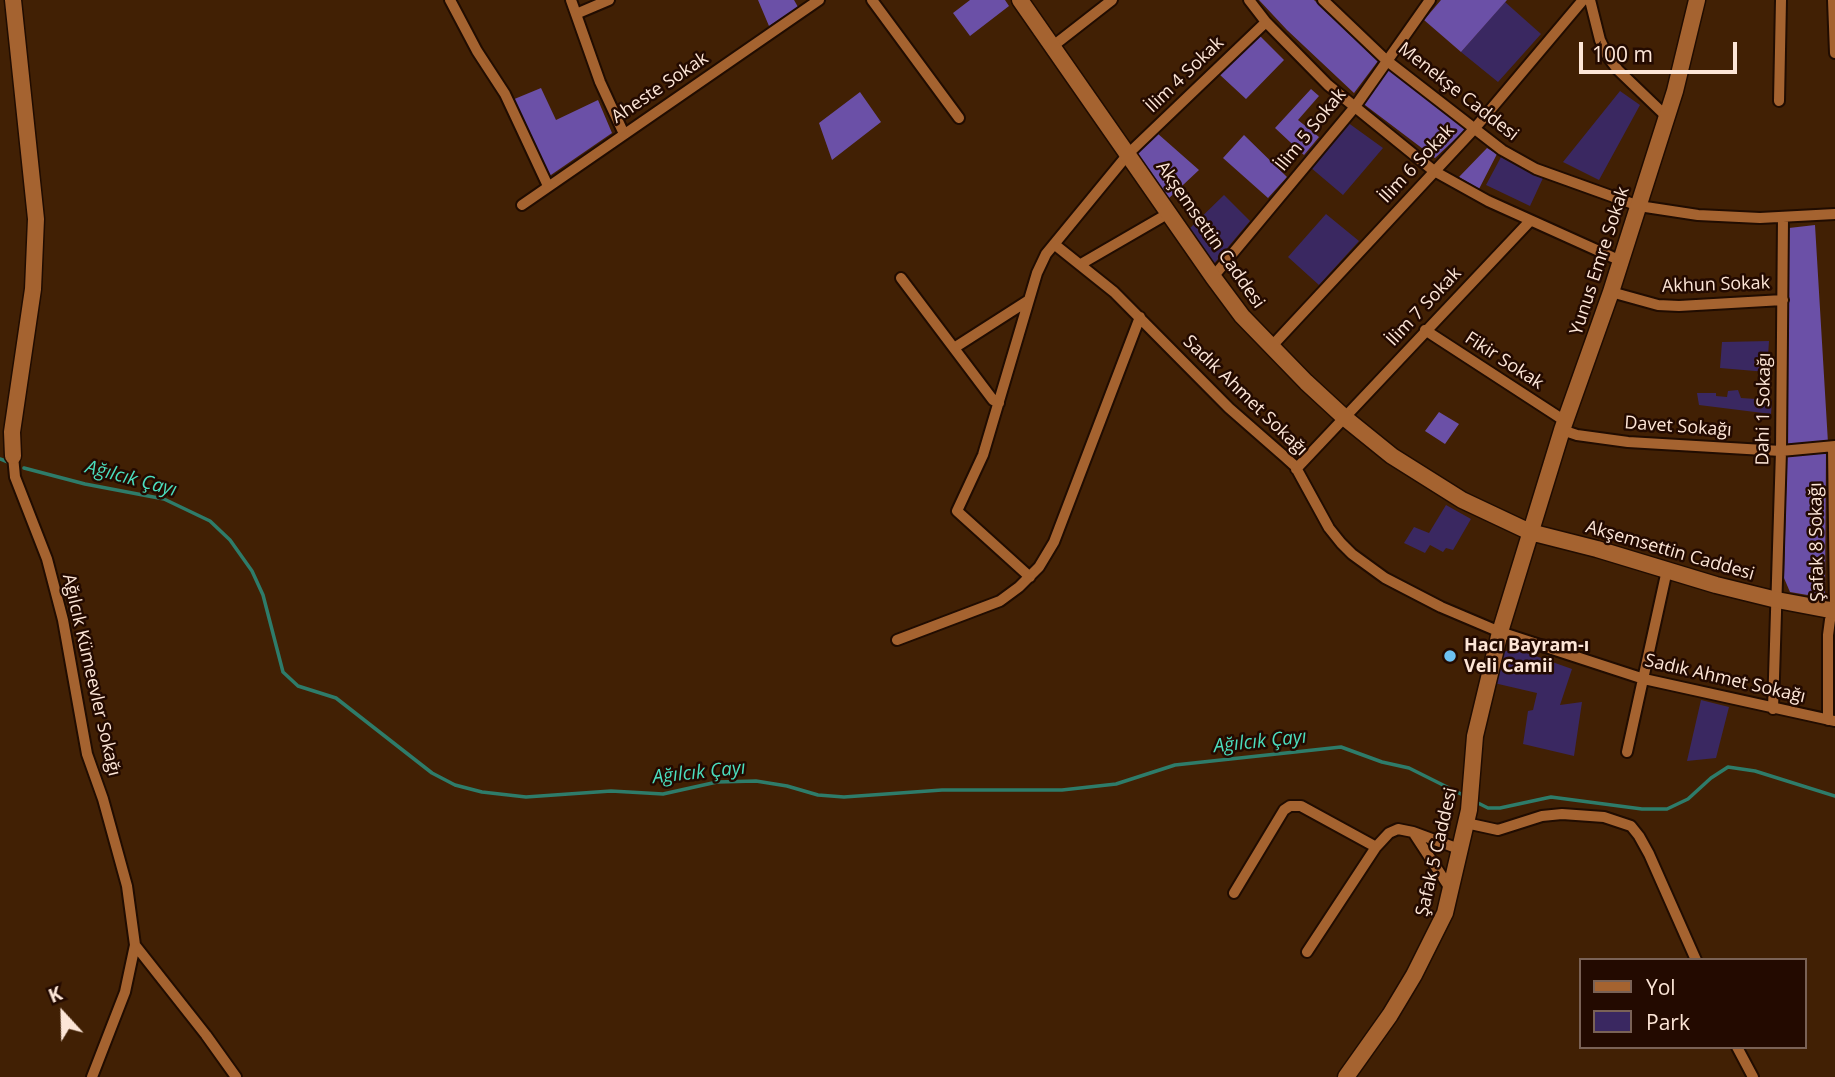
<!DOCTYPE html>
<meta charset="utf-8">
<style>
body{margin:0}
#map{position:relative;width:1835px;height:1077px;overflow:hidden;background:#412004;font-family:"Open Sans",sans-serif}
canvas{display:block}
.legend{position:absolute;left:1579px;top:958px;width:228px;height:91px;box-sizing:border-box;background:#230a00;border:2px solid #7a6256;margin:0;padding:9px 12px;list-style:none;font-size:21px;color:#fde6d7}
.legend li{display:flex;align-items:center;gap:14px;height:35px}
.legend b{width:35px;border:2px solid #7a6256}
.north{position:absolute;left:28px;top:979px;width:70px;height:70px;-webkit-text-stroke:5px #230a00;paint-order:stroke;rotate:338deg;font-size:19px;font-weight:700;line-height:28px;text-align:center;color:#fde6d7}
.north::after{content:'';display:block;margin:auto;width:24px;height:32px;background:#fde6d7;clip-path:polygon(50% 0,100% 100%,50% 72%,0 100%)}
.scale{position:absolute;left:1579px;top:42px;width:158px;height:32px;box-sizing:border-box;border:4px solid #fde6d7;border-top:0;padding-left:9px;font-size:21px;line-height:24px;white-space:nowrap;color:#fde6d7;-webkit-text-stroke:5px #230a00;paint-order:stroke}
</style>
<div id="map">
<canvas width="1835" height="1077"></canvas>
<ul class="legend">
<li><b style="height:9px;background:#a56330"></b>Yol</li>
<li><b style="height:19px;background:#3a2861"></b>Park</li>
</ul>
<div class="north">K</div>
<div class="scale">100 m</div>
</div>
<script>
const context = document.querySelector('canvas').getContext('2d');
context.lineJoin = 'round';
function paint(path, color) { context.fillStyle = color; context.fill(path, 'evenodd'); }
const poly = rows => new Path2D(rows.map(r => 'M' + r).join(''));
function strokePath(path, color, width, dash) { context.strokeStyle = color; context.lineWidth = width; context.lineCap = dash ? 'butt' : 'round'; context.setLineDash(dash || []); context.stroke(path); }
function write(font, color, halo, rows, align = 'center') {
  context.font = font + ' "Open Sans",sans-serif'; context.lineWidth = 5; context.setLineDash([]); context.textBaseline = 'middle'; context.strokeStyle = halo; context.fillStyle = color; for (const [text, x, y, turn = 0] of rows) {
    context.save(); context.translate(x, y); context.rotate((+turn || 0) * Math.PI / 180); context.textAlign = isNaN(turn) ? turn : align; if (halo) context.strokeText(text, 0, 0); context.fillText(text, 0, 0); context.restore();
  }
}
paint(poly([
 [1505,2,1541,34,1498,82,1461,52],
 [1620,91,1640,105,1599,180,1563,162],
 [1347,122,1383,148,1343,195,1310,167],
 [1501,157,1543,178,1530,206,1486,185],
 [1224,195,1250,221,1213,265,1188,230],
 [1326,214,1359,241,1319,285,1288,257],
 [1769,341,1767,372,1720,368,1722,342],
 [1738,390,1741,398,1772,400,1771,414,1699,405,1697,393,1716,393,1716,396,1727,397,1728,391],
 [1446,505,1471,519,1453,550,1446,548,1443,552,1430,545,1425,553,1404,543,1414,527,1429,533],
 [1513,648,1572,669,1560,705,1582,702,1574,756,1523,744,1528,711,1533,710,1537,693,1494,683,1502,653],
 [1701,700,1729,707,1716,758,1687,761]
]), '#3a2861');
paint(poly([
 [758,0,794,0,798,7,769,26],
 [970,0,1005,0,1009,6,970,36,953,13],
 [1259,0,1314,0,1378,61,1354,93,1287,30],
 [1441,0,1507,0,1461,52,1424,20],
 [1259,35,1284,60,1246,99,1219,74],
 [1386,68,1466,129,1435,158,1361,102],
 [541,88,556,120,598,100,612,133,548,177,512,100],
 [1311,89,1319,96,1298,120,1319,137,1304,155,1275,128],
 [860,92,881,122,832,160,819,123],
 [1157,133,1199,170,1168,199,1136,152],
 [1244,135,1287,177,1268,198,1223,158],
 [1487,148,1497,154,1479,189,1459,177],
 [1815,225,1828,443,1787,444,1789,228],
 [1439,412,1459,424,1445,444,1425,431],
 [1826,453,1825,598,1790,592,1784,578,1787,455]
]), '#6b50a7');
strokePath(poly([
 [0,459,8,462],
 [24,468,85,484,164,499,210,521,230,540,252,571,263,595,283,672,298,686,336,698,432,773,455,785,482,792,526,797,611,791,663,794,717,782,756,781,787,786,818,795,844,797,942,790,1062,790,1116,784,1175,765,1341,747,1382,762,1409,768,1463,795],
 [1478,803,1488,808,1500,808,1551,797,1642,809,1667,809,1688,799,1711,778,1728,767,1755,771,1835,796]
]), '#2e7c6a', 3.5);
const street = poly([
 [450,0,477,51,505,94,548,186],
 [571,0,600,82,624,134],
 [872,0,959,118],
 [1249,0,1266,22,1328,85,1434,171,1488,201,1621,261],
 [1323,0,1386,60,1502,150,1536,169,1639,206,1698,215,1760,218,1835,214],
 [1590,0,1600,40,1608,57,1618,70,1667,117],
 [1833,0,1835,53],
 [576,14,609,0],
 [1053,46,1112,0],
 [1779,101,1781,0],
 [522,205,819,0],
 [1054,244,1114,292,1229,408,1285,457,1295,466,1329,528,1341,543,1352,554,1385,578,1441,607,1500,632,1644,679,1835,721],
 [1081,264,1169,213],
 [1213,277,1354,108,1430,0],
 [901,278,993,400,999,403],
 [1611,292,1658,305,1679,306,1783,300],
 [1425,330,1565,421],
 [1271,347,1475,128,1583,0],
 [954,348,1029,300],
 [1562,430,1577,435,1628,442,1781,451,1835,446],
 [13,456,15,477,47,559,63,620,87,754,103,799,127,886,135,945,125,992,92,1077],
 [1296,469,1530,221],
 [1030,577,957,511,983,455,1037,273,1046,254,1129,153,1266,22],
 [897,640,1000,601,1019,587,1039,567,1054,542,1140,317],
 [1773,709,1781,451,1783,218],
 [1828,720,1828,635,1830,620,1835,611,1833,447],
 [1627,752,1667,570],
 [1466,823,1498,830,1542,816,1562,814,1604,817,1631,826,1639,836,1649,854,1696,960],
 [1413,832,1451,890],
 [1234,893,1284,810,1290,806,1301,806,1376,847],
 [135,945,206,1035,236,1077],
 [1307,952,1376,847,1389,833,1398,829,1413,832,1459,849],
 [1737,1047,1753,1077]
]);
const secondary = poly([
 [1020,0,1213,277,1242,316,1306,382,1345,418,1392,456,1462,500,1530,532,1597,549,1716,585,1777,600,1835,611],
 [13,456,12,432,33,289,36,219,13,0],
 [1346,1077,1390,1015,1414,975,1445,913,1469,810,1475,736,1500,632,1562,430,1611,292,1675,91,1697,0]
]);
strokePath(street, '#200c01', 14);
strokePath(secondary, '#200c01', 19);
strokePath(street, '#a56330', 10);
strokePath(secondary, '#a56330', 16);
for (const [x, y, r, color] of [
 [1450,656,7,"#6dc2f3"]
]) { const dot = new Path2D(); dot.arc(x, y, r, 0, 2 * Math.PI); context.fillStyle = color; context.fill(dot); strokePath(dot, '#230a00', 2.5); }
write('18px', '#fde6d7', '#230a00', [
 ["İlim 4 Sokak",1185,75,-44],
 ["Aheste Sokak",660,88,-34],
 ["Menekşe Caddesi",1458,92,38],
 ["İlim 5 Sokak",1311,130,-51],
 ["İlim 6 Sokak",1417,164,-47],
 ["Akşemsettin Caddesi",1210,235,55],
 ["Yunus Emre Sokak",1600,261,-72],
 ["Akhun Sokak",1716,285,-2],
 ["İlim 7 Sokak",1424,307,-47],
 ["Fikir Sokak",1504,361,33],
 ["Sadık Ahmet Sokağı",1245,396,44],
 ["Dahi 1 Sokağı",1764,409,-89],
 ["Davet Sokağı",1678,427,4],
 ["Şafak 8 Sokağı",1817,542,-91],
 ["Akşemsettin Caddesi",1670,551,16],
 ["Ağılcık Kümeevler Sokağı",91,675,77],
 ["Sadık Ahmet Sokağı",1725,679,13],
 ["Şafak 5 Caddesi",1437,852,-77]
]);
write('bold 18px', '#fde6d7', '#230a00', [
 ["Hacı Bayram-ı",1464,646],
 ["Veli Camii",1464,667]
], 'left');
write('italic 19px', '#4bdebe', '#230a00', [
 ["Ağılcık Çayı",131,479,15],
 ["Ağılcık Çayı",1260,742,-6],
 ["Ağılcık Çayı",699,773,-6]
]);
</script>
